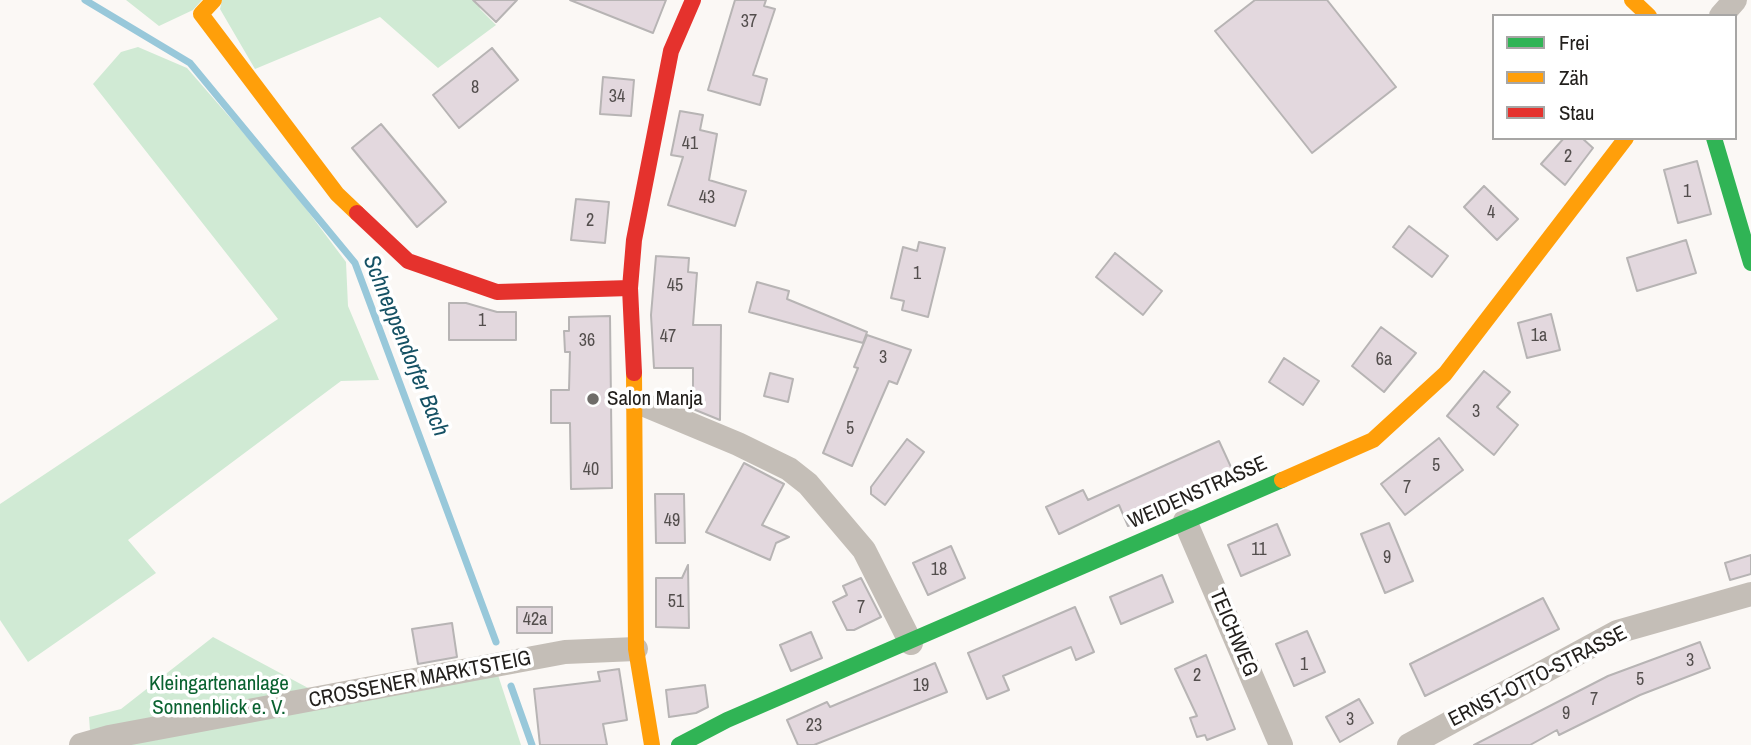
<!DOCTYPE html>
<meta charset="utf-8">
<style>
body{margin:0}
#map{position:relative;width:1751px;height:745px;overflow:hidden;background:#fbf8f5;font-family:"Archivo Narrow",sans-serif}
canvas{display:block}
.legend{position:absolute;left:1492px;top:14px;width:245px;height:126px;box-sizing:border-box;background:#fff;border:2px solid #a7a6a5;margin:0;padding:9px 12px;list-style:none;font-size:21px;color:#23201d}
.legend li{display:flex;align-items:center;gap:14px;height:35px}
.legend b{width:35px;border:2px solid #a7a6a5}
</style>
<div id="map">
<canvas width="1751" height="745"></canvas>
<ul class="legend">
<li><b style="height:9px;background:#30b455"></b>Frei</li>
<li><b style="height:9px;background:#ff9f0a"></b>Zäh</li>
<li><b style="height:9px;background:#e5322d"></b>Stau</li>
</ul>
</div>
<script>
const context = document.querySelector('canvas').getContext('2d');
context.lineJoin = 'round';
function paint(path, color) { context.fillStyle = color; context.fill(path, 'evenodd'); }
const poly = rows => new Path2D(rows.map(r => 'M' + r).join(''));
function strokePath(path, color, width, dash) { context.strokeStyle = color; context.lineWidth = width; context.lineCap = dash ? 'butt' : 'round'; context.setLineDash(dash || []); context.stroke(path); }
function write(font, color, halo, rows, align = 'center') {
  context.font = font + ' "Archivo Narrow",sans-serif'; context.lineWidth = 7; context.setLineDash([]); context.textBaseline = 'middle'; context.strokeStyle = halo; context.fillStyle = color; for (const [text, x, y, turn = 0] of rows) {
    context.save(); context.translate(x, y); context.rotate((+turn || 0) * Math.PI / 180); context.textAlign = isNaN(turn) ? turn : align; if (halo) context.strokeText(text, 0, 0); context.fillText(text, 0, 0); context.restore();
  }
}
paint(poly([
 [126,0,202,0,193,10,159,26],
 [222,0,478,0,480,9,496,25,438,68,380,17,255,69,220,9],
 [138,47,187,68,286,182,346,262,348,306,379,380,341,381,128,540,156,573,28,662,0,620,0,504,278,319,93,84,121,52],
 [213,637,310,689,498,675,521,745,91,745,89,717,121,709]
]), '#d0ead4');
strokePath(poly([
 [85,0,190,63,355,263,496,642],
 [511,686,532,745]
]), '#98c8da', 7);
const building = poly([
 [473,0,517,0,496,22,473,0],
 [570,0,666,0,653,33,570,0],
 [735,0,766,0,764,6,775,9,753,75,767,79,760,105,708,90,735,0],
 [1255,0,1327,0,1396,87,1312,153,1215,31,1255,0],
 [492,48,518,80,459,128,433,95,492,48],
 [603,77,634,80,631,116,600,114,603,77],
 [680,111,703,115,700,130,717,134,709,180,746,191,735,226,668,205,683,157,671,155,680,111],
 [381,124,446,202,417,227,352,148,381,124],
 [1564,138,1582,138,1593,148,1565,185,1541,164,1564,138],
 [1697,161,1711,214,1678,223,1664,170,1697,161],
 [1484,186,1518,219,1497,240,1464,207,1484,186],
 [576,199,609,202,605,243,571,240,576,199],
 [1409,226,1448,256,1432,277,1393,247,1409,226],
 [1686,240,1696,273,1637,291,1627,258,1686,240],
 [919,242,945,248,928,317,902,310,904,301,891,298,903,247,917,251,919,242],
 [1115,253,1162,291,1143,315,1096,277,1115,253],
 [656,256,689,258,688,272,697,273,693,325,721,325,720,420,693,409,693,368,654,368,651,315,656,256],
 [757,282,789,291,787,299,867,332,863,343,749,312,757,282],
 [449,303,466,303,497,312,516,312,516,340,449,340,449,303],
 [1551,314,1560,350,1527,358,1518,323,1551,314],
 [610,316,612,488,571,489,570,423,551,423,551,390,569,390,570,352,565,352,564,331,569,331,569,317,610,316],
 [1381,327,1416,353,1384,392,1352,366,1381,327],
 [867,335,911,350,897,384,889,381,852,466,823,453,858,368,854,367,867,335],
 [1284,358,1319,381,1303,405,1269,382,1284,358],
 [1484,371,1510,392,1497,407,1518,425,1494,455,1447,416,1484,371],
 [770,373,793,379,788,402,764,396,770,373],
 [1439,438,1463,470,1405,515,1381,484,1439,438],
 [907,439,924,452,885,505,871,494,871,487,907,439],
 [1219,441,1236,478,1128,526,1119,505,1059,534,1046,507,1083,490,1088,500,1219,441],
 [744,463,784,484,762,525,789,537,776,543,770,560,706,532,744,463],
 [655,494,684,494,685,543,656,543,655,494],
 [1389,523,1413,581,1385,593,1361,534,1389,523],
 [1277,524,1290,555,1241,576,1228,545,1277,524],
 [951,546,965,578,928,595,913,563,951,546],
 [1751,555,1751,574,1730,580,1725,563,1751,555],
 [688,565,689,628,656,627,656,578,682,578,688,565],
 [1162,575,1173,602,1121,624,1110,597,1162,575],
 [861,578,881,617,854,630,847,630,833,602,847,595,843,586,861,578],
 [1543,598,1559,629,1425,696,1410,664,1543,598],
 [517,607,552,607,552,633,517,633,517,607],
 [1075,607,1094,652,1076,660,1071,647,1003,676,1009,690,987,699,968,653,1075,607],
 [452,623,457,657,418,664,412,629,452,623],
 [1307,631,1325,672,1294,686,1276,644,1307,631],
 [811,632,822,658,791,671,780,645,811,632],
 [1700,642,1710,668,1640,695,1559,735,1557,730,1530,745,1474,745,1608,676,1700,642],
 [1206,655,1235,729,1207,740,1205,735,1197,737,1190,718,1197,716,1175,669,1206,655],
 [935,663,947,692,814,745,798,745,787,720,827,702,830,707,935,663],
 [619,669,627,720,603,724,607,745,540,745,534,689,600,681,598,672,619,669],
 [705,685,708,707,696,713,669,717,666,690,705,685],
 [1359,699,1373,723,1340,742,1326,717,1359,699]
]);
paint(building, '#e3d8de');
strokePath(building, '#b7b4b4', 2);
strokePath(poly([
 [1721,16,1735,0],
 [635,401,738,444,789,469,808,484,864,550,911,643],
 [1185,521,1281,745],
 [81,745,109,737,565,652,636,649],
 [1409,745,1617,632,1751,594]
]), '#c4beb7', 24);
strokePath(poly([
 [1714,138,1751,263],
 [679,745,727,720,1282,480]
]), '#30b455', 16);
strokePath(poly([
 [214,0,201,14,337,194,357,213],
 [1632,0,1649,16],
 [634,373,636,649,652,745],
 [1282,480,1373,440,1445,374,1626,138]
]), '#ff9f0a', 16);
strokePath(poly([
 [357,213,408,261,497,292,630,288],
 [634,373,630,288,634,240,671,51,693,0]
]), '#e5322d', 16);
for (const [x, y, r, color] of [
 [593,399,7,"#6f6c69"]
]) { const dot = new Path2D(); dot.arc(x, y, r, 0, 2 * Math.PI); context.fillStyle = color; context.fill(dot); strokePath(dot, '#fff', 2.5); }
write('18px', '#534e4d', null, [
 ["37",749,22],
 ["8",475,88],
 ["34",617,97],
 ["41",690,144],
 ["2",1568,157],
 ["1",1687,192],
 ["43",707,198],
 ["4",1491,213],
 ["2",590,221],
 ["1",917,274],
 ["45",675,286],
 ["1",482,321],
 ["1a",1539,336],
 ["47",668,337],
 ["36",587,341],
 ["3",883,358],
 ["6a",1384,360],
 ["3",1476,412],
 ["5",850,429],
 ["5",1436,466],
 ["40",591,470],
 ["7",1407,488],
 ["49",672,521],
 ["11",1259,550],
 ["9",1387,558],
 ["18",939,570],
 ["51",676,602],
 ["7",861,608],
 ["42a",535,620],
 ["3",1690,661],
 ["1",1304,665],
 ["2",1197,676],
 ["5",1640,680],
 ["19",921,686],
 ["7",1594,700],
 ["9",1566,714],
 ["3",1350,720],
 ["23",814,726]
]);
write('21px', '#23201d', '#fff', [
 ["Salon Manja",607,399]
], 'left');
write('21px', '#23201d', '#fff', [
 ["WEIDENSTRASSE",1198,493,-24],
 ["TEICHWEG",1233,633,67],
 ["ERNST-OTTO-STRASSE",1538,677,-27],
 ["CROSSENER MARKTSTEIG",420,680,-11]
]);
write('21px', '#0a6230', '#fff', [
 ["Kleingartenanlage",219,684],
 ["Sonnenblick e. V.",219,708]
]);
write('italic 23px', '#155164', '#fff', [
 ["Schneppendorfer Bach",405,346,68]
]);
</script>
